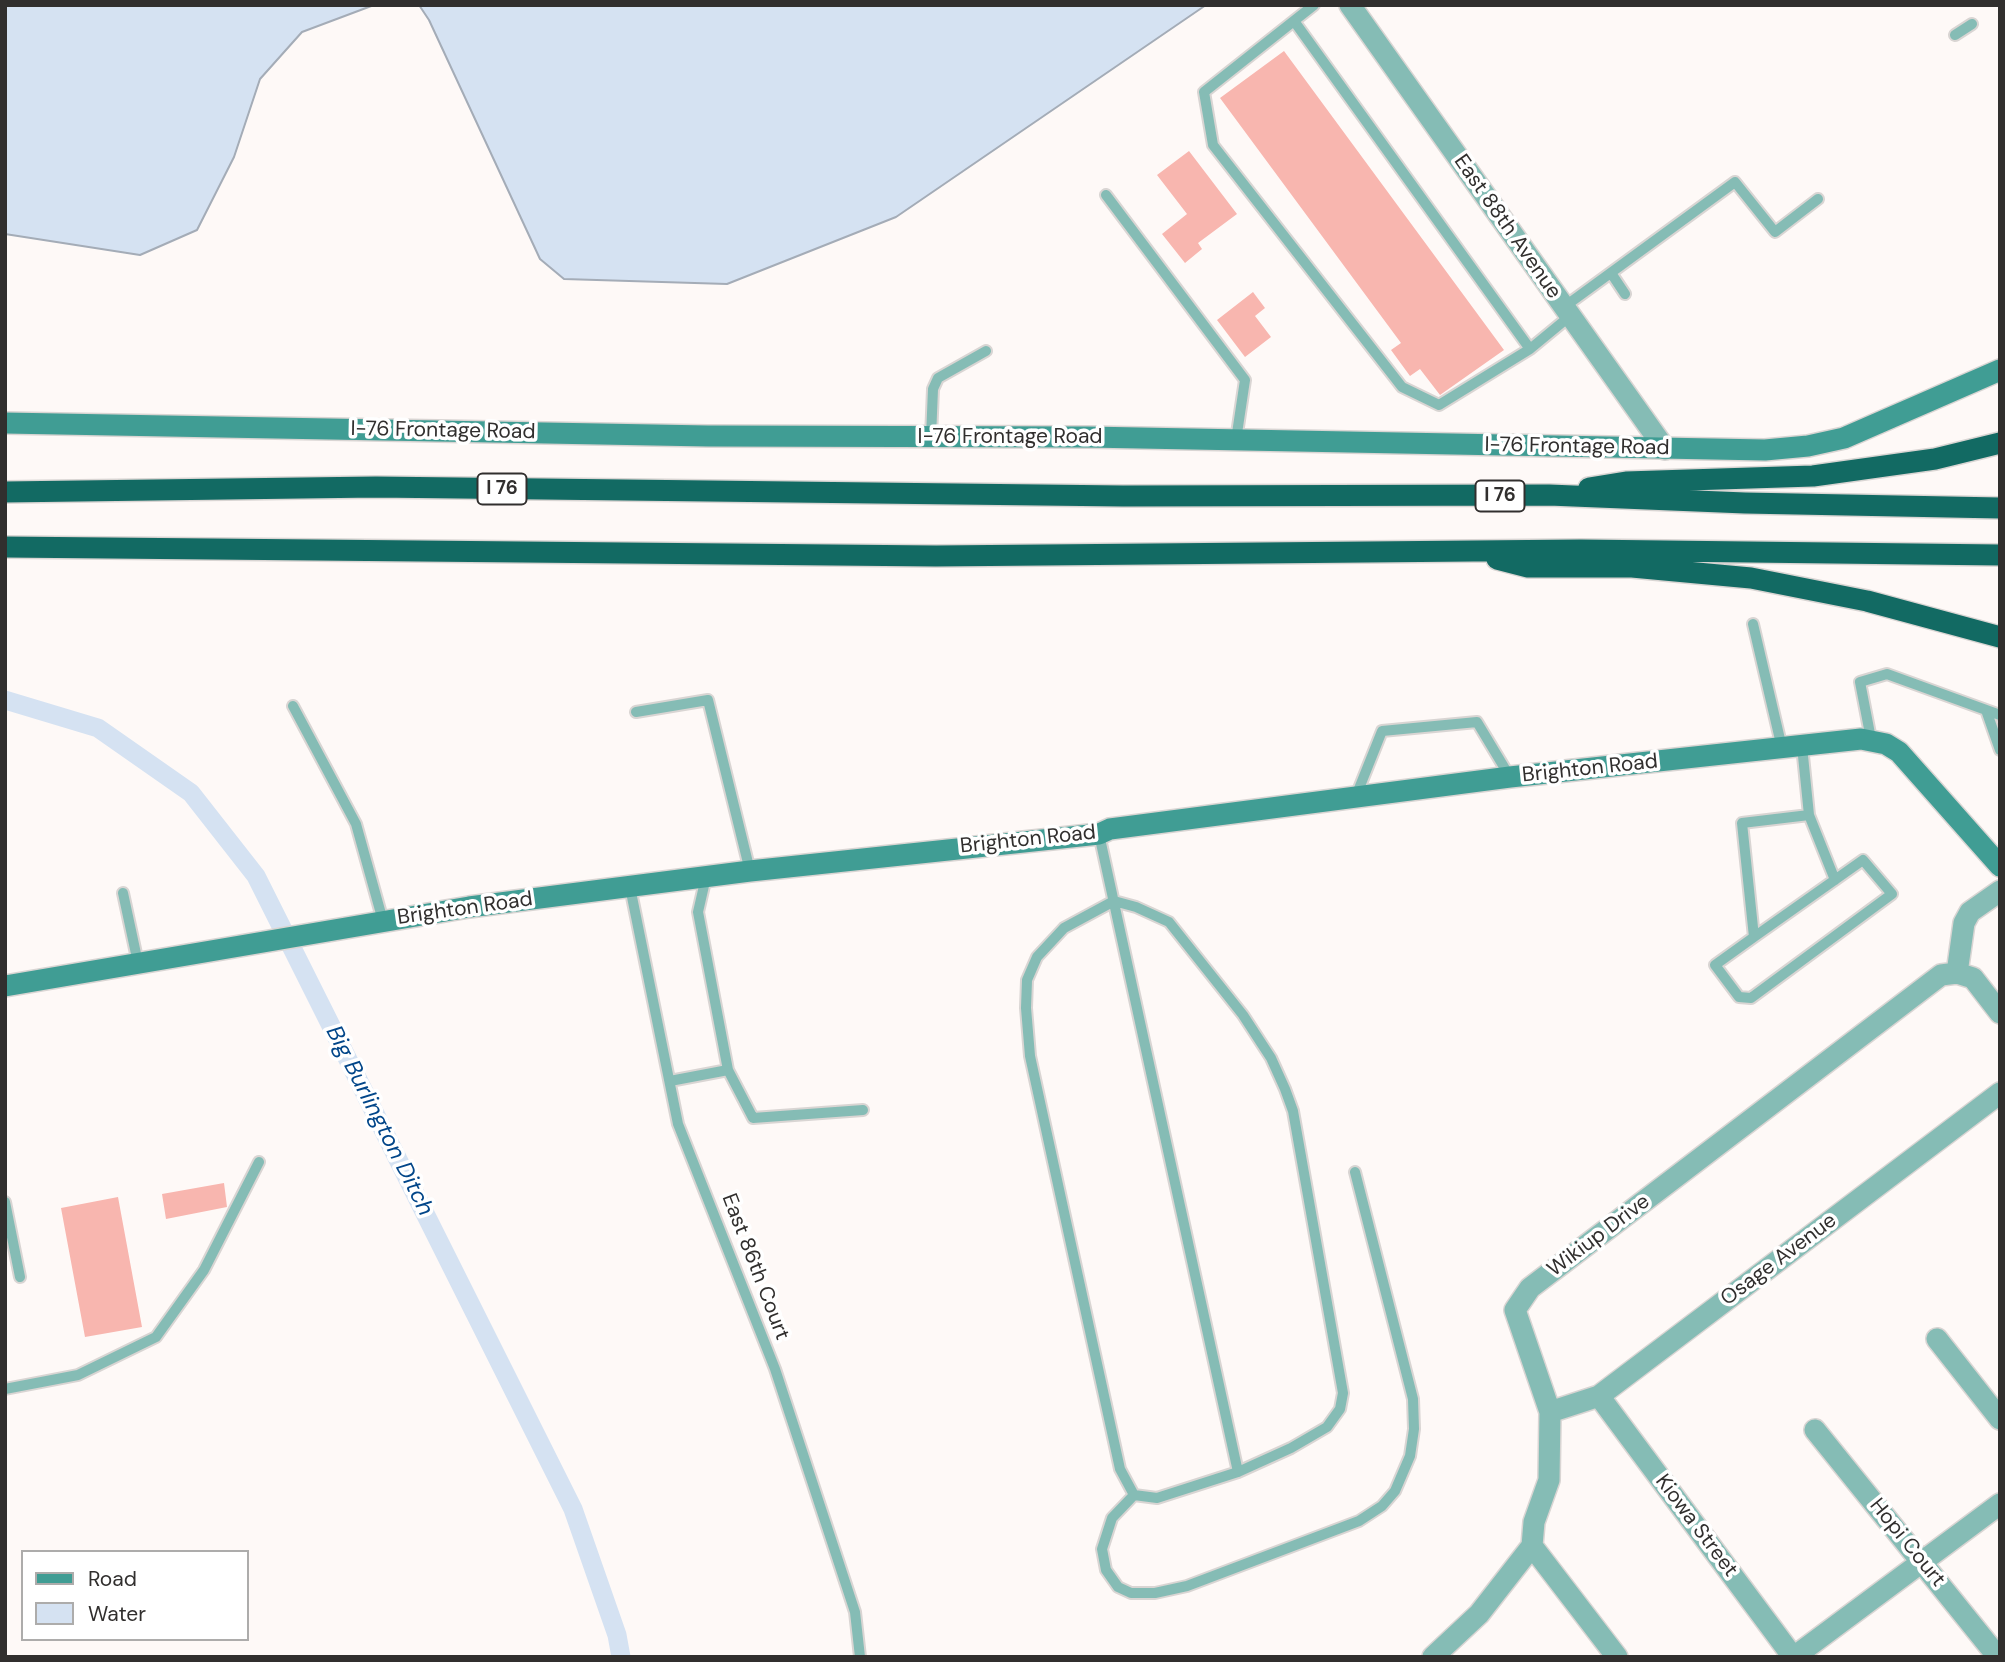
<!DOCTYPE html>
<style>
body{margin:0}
#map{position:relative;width:2005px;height:1662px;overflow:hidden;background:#fef9f7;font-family:"DM Sans",sans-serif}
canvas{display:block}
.frame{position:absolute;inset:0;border:7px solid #312f2e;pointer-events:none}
.legend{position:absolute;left:21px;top:1550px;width:228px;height:91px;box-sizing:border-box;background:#fff;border:2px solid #adacab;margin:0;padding:9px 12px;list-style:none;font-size:21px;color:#312f2e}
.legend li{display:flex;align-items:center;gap:14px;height:35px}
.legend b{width:35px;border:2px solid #adacab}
</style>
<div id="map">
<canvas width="2005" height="1662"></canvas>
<div class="frame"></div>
<ul class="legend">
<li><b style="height:9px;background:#409d94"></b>Road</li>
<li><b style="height:19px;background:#d5e2f2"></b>Water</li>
</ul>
</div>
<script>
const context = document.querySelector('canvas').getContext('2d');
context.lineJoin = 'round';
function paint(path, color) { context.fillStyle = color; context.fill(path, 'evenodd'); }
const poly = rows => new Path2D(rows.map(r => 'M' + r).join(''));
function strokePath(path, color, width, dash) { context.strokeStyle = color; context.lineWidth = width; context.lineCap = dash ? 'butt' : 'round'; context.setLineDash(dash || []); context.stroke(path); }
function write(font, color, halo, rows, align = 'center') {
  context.font = font + ' "DM Sans",sans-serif'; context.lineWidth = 7; context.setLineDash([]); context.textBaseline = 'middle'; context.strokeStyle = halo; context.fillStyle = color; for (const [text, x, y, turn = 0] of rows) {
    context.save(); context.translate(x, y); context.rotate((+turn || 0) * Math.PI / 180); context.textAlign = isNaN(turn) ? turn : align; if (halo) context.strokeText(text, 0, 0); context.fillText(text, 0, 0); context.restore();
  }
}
const water = poly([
 [5,5,374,5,302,32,260,79,234,157,197,230,140,255,5,234,5,5],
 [419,5,1206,5,896,217,727,284,564,279,540,259,429,20,419,5]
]);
paint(water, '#d5e2f2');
strokePath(water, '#a4acb7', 2);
strokePath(poly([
 [5,700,98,728,191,793,256,876,573,1509,617,1635,621,1657]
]), '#d5e2f2', 19);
paint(poly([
 [1284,51,1504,350,1440,395,1420,369,1410,376,1391,350,1401,343,1220,98],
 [1189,151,1237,214,1198,243,1202,249,1185,263,1162,234,1187,214,1157,175],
 [1253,292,1265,308,1255,316,1271,337,1245,357,1217,320],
 [224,1183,227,1207,166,1219,162,1194],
 [118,1197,142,1327,85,1337,61,1208]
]), '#f8b6af');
const lane = poly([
 [1314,5,1204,92,1213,145,1402,387,1439,405,1530,349],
 [1294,21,1530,349,1570,316],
 [1955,35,1972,24],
 [1106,195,1245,380,1236,440],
 [1611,273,1625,294],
 [1564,307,1735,182,1775,232,1818,199],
 [931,437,933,389,938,378,986,351],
 [1753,624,1782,748],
 [293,706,356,824,383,921],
 [1986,710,2000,750],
 [636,712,708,700,750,871],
 [1871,739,1860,682,1887,674,2000,715],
 [1356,796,1382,731,1477,722,1510,777],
 [1809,815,1835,880],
 [1099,834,1238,1472],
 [630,887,678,1124,775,1369,855,1612,860,1657],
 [123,893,138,963],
 [1114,901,1136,907,1169,922,1243,1015,1271,1058,1285,1089,1293,1111,1343,1393,1340,1409,1327,1427,1291,1448,1238,1472,1157,1498,1134,1495,1120,1469,1030,1056,1026,1008,1027,980,1037,957,1064,928,1114,901],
 [1754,937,1863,860,1892,894,1751,998,1739,997,1715,965,1754,937,1742,823,1809,815,1802,746],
 [728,1070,753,1118,863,1110],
 [670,1081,728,1070,698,912,706,877],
 [5,1202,20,1277],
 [5,1389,78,1375,156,1337,204,1270,259,1162],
 [1134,1495,1112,1518,1102,1549,1106,1570,1118,1587,1131,1593,1155,1593,1187,1586,1359,1521,1382,1506,1395,1491,1410,1456,1414,1429,1413,1399,1355,1172]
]);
const street = poly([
 [1350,5,1665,449],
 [1957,973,1964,923,1970,912,2000,891],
 [1937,1339,2000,1419],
 [1599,1396,1793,1657],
 [1550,1412,1599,1396,2000,1093],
 [1815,1430,1998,1657],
 [1532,1546,1617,1657],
 [1433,1657,1479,1614,1532,1546,1534,1522,1549,1480,1550,1412,1515,1310,1530,1288,1941,975,1957,973,1973,978,2000,1013],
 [1794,1657,2000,1504]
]);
const secondary = poly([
 [5,423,708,436,1088,437,1765,450,1808,446,1844,438,2000,370],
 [5,986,469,907,750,871,1099,834,1110,829,1510,777,1861,739,1886,744,1899,752,2000,866]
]);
const highway = poly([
 [1589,488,1626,482,1813,476,1935,459,2000,443],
 [5,492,376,487,1123,496,1549,495,1745,503,2000,508],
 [5,547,936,556,1581,550,2000,555],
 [1497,559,1528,567,1632,567,1751,578,1867,601,2000,637]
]);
strokePath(lane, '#d9d5d3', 14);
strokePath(street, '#d9d5d3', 24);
strokePath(secondary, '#d9d5d3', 24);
strokePath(highway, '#d9d5d3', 24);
strokePath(lane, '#85bcb5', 10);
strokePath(street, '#85bcb5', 21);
strokePath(secondary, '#409d94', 21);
strokePath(highway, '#126a63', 21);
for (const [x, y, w] of [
 [502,489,49],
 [1500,496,49]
]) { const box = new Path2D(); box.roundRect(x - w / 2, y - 15.5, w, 31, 5); context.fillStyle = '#fff'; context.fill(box); strokePath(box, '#312f2e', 2); }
write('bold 19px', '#312f2e', null, [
 ["I 76",502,489],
 ["I 76",1500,496]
]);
write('21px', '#312f2e', '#fff', [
 ["East 88th Avenue",1507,227,55],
 ["I-76 Frontage Road",443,431,1],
 ["I-76 Frontage Road",1010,437],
 ["I-76 Frontage Road",1577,447,1],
 ["Brighton Road",1590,769,-6],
 ["Brighton Road",1028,840,-6],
 ["Brighton Road",465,909,-8],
 ["Wikiup Drive",1599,1236,-37],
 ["Osage Avenue",1779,1260,-37],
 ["East 86th Court",755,1267,69],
 ["Kiowa Street",1696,1526,53],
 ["Hopi Court",1907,1543,51]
]);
write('italic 23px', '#024689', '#fff', [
 ["Big Burlington Ditch",379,1121,63]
]);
</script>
